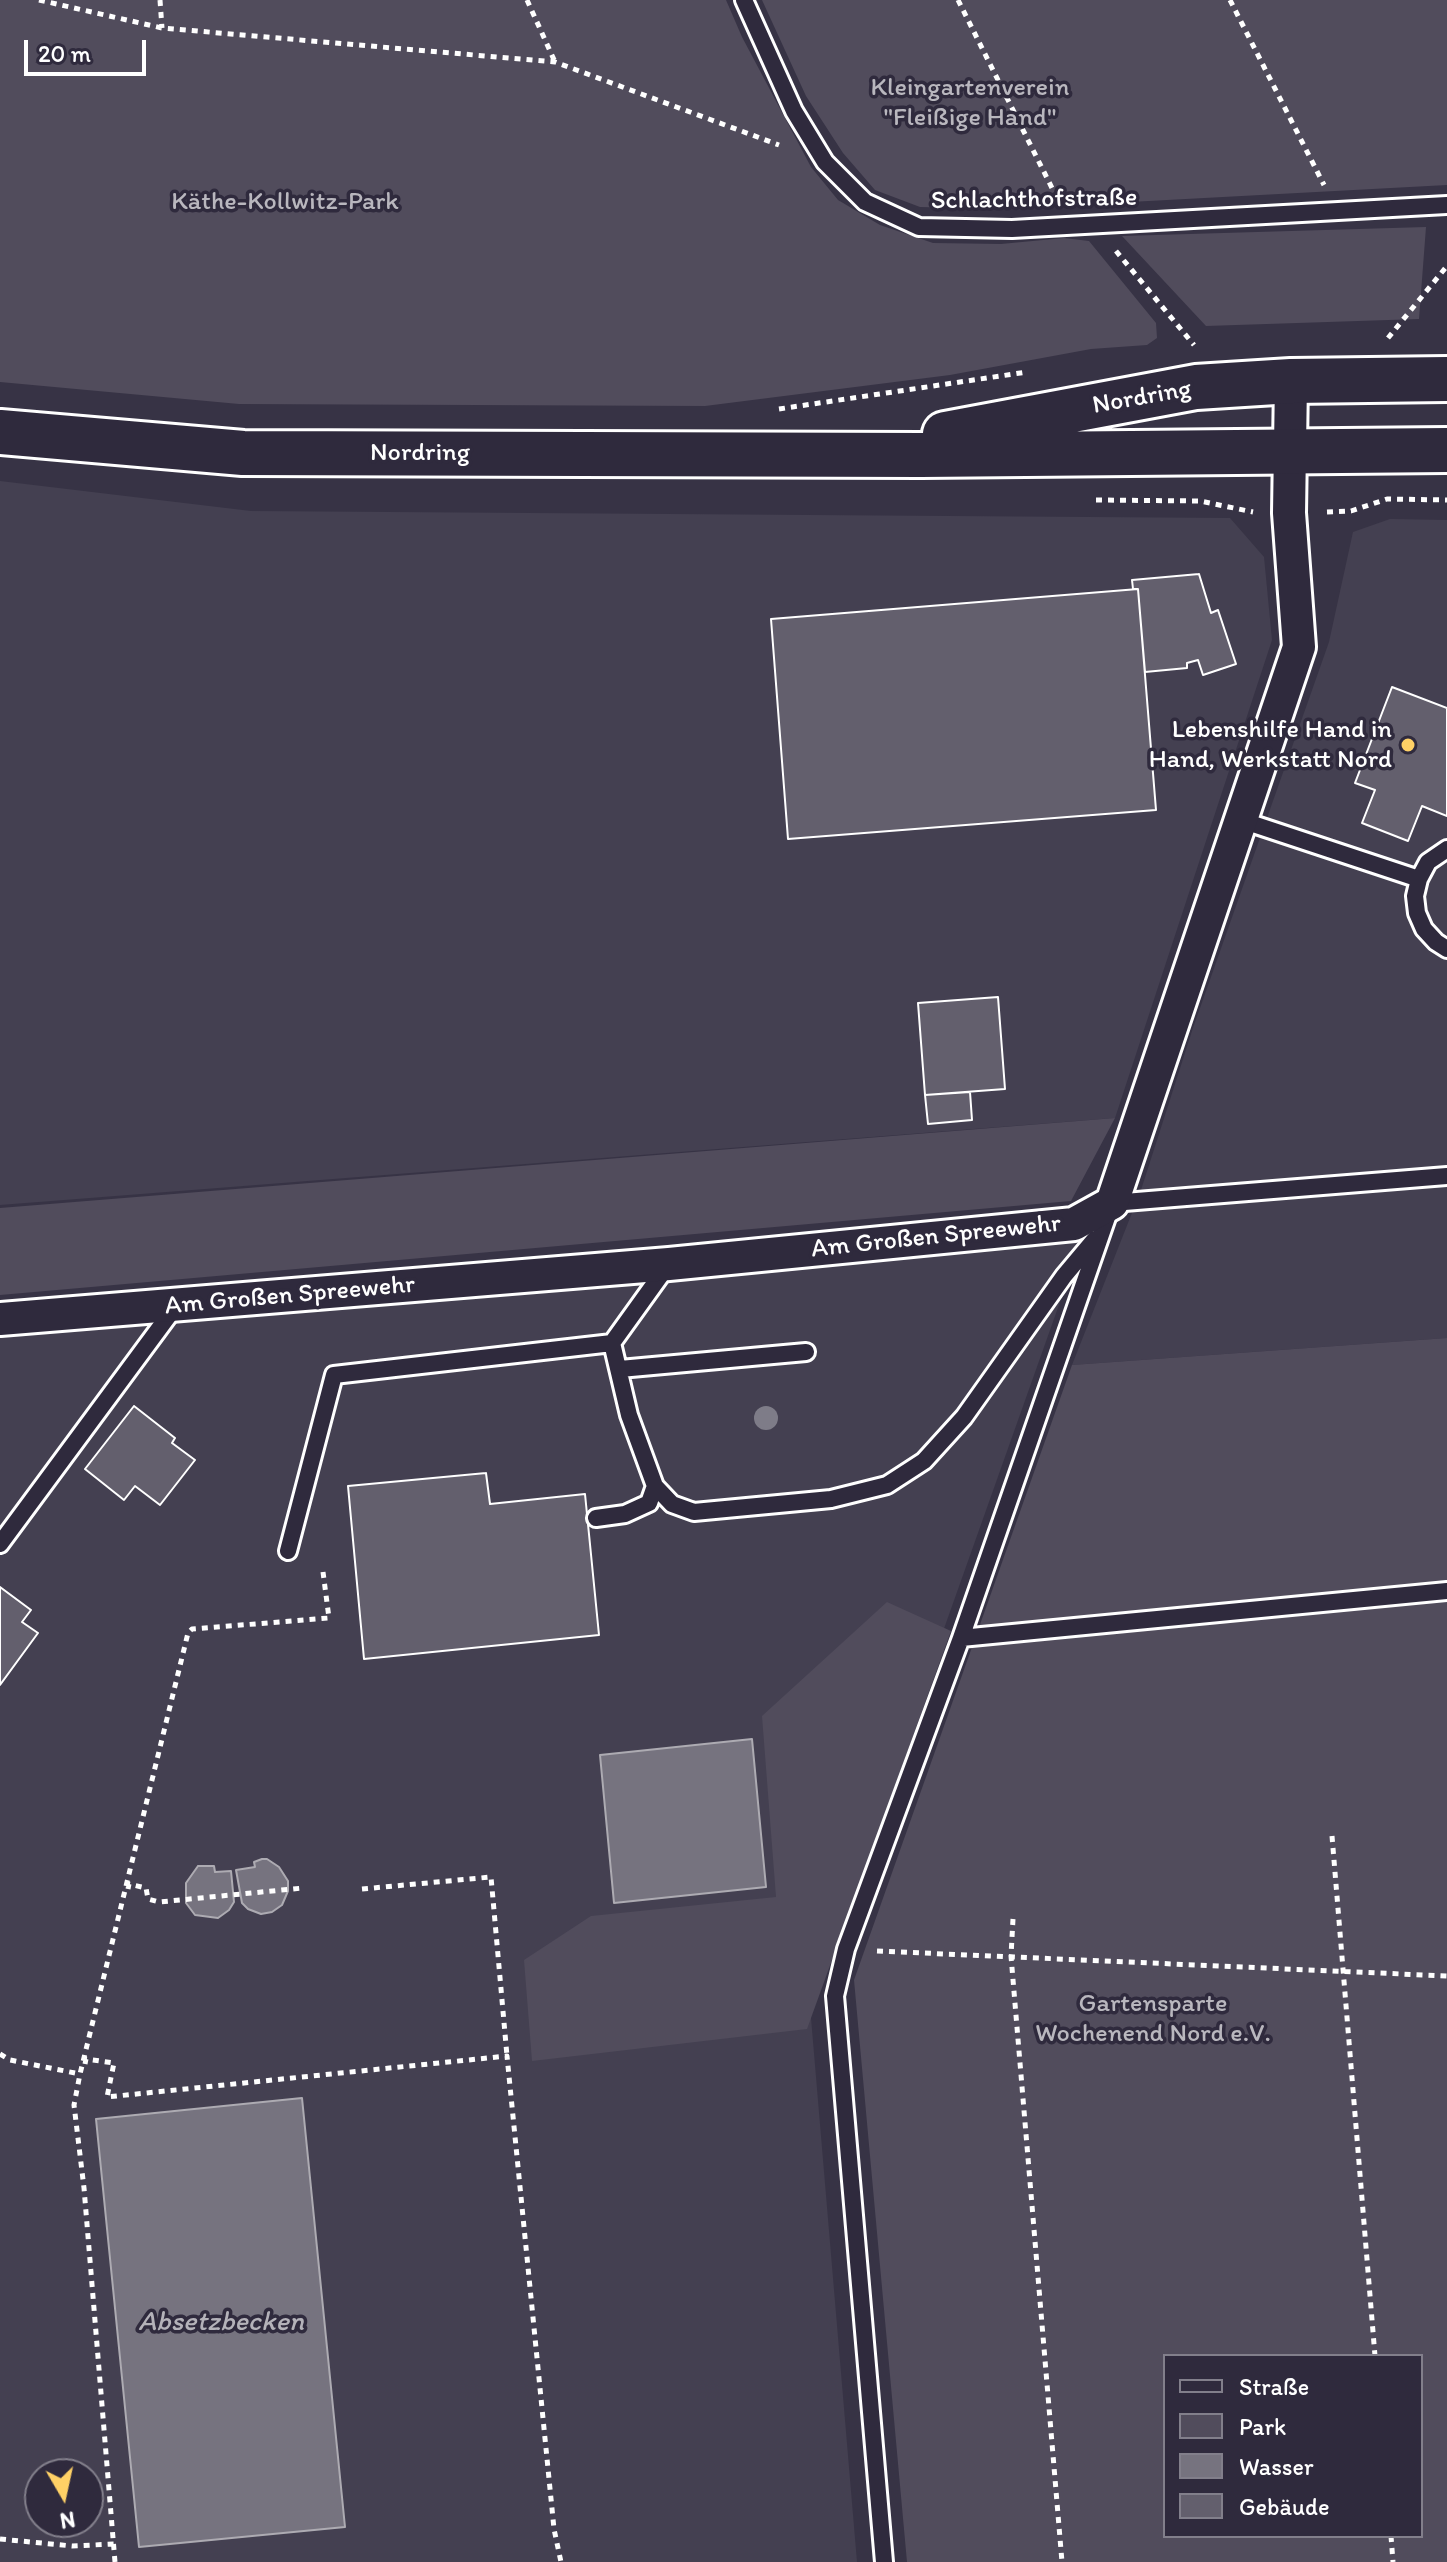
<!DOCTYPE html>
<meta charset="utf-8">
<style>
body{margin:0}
#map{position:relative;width:1447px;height:2562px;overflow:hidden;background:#373345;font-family:Itim,sans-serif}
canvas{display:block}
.legend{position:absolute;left:1163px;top:2354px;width:260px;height:184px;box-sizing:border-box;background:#2f2a3d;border:2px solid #827f8b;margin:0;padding:10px 14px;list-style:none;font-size:24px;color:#fff}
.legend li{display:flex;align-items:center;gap:16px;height:40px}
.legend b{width:40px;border:2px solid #827f8b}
.north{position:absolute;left:24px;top:2458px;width:80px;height:80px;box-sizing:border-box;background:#2f2a3d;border:2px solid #827f8b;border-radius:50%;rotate:171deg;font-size:22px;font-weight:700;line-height:32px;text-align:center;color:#fff}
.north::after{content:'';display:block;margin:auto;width:28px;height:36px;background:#ffd166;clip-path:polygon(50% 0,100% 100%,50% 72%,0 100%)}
.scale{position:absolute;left:24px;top:40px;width:122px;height:36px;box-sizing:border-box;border:4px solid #fff;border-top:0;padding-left:10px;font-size:24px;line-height:28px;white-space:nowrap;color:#fff;-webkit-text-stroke:6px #2f2a3d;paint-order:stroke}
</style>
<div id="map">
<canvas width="1447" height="2562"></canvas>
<ul class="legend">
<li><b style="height:10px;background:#2f2a3d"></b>Straße</li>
<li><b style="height:22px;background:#514c5c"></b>Park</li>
<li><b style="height:22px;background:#76737f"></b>Wasser</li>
<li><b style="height:22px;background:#635f6d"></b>Gebäude</li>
</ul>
<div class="north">N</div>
<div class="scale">20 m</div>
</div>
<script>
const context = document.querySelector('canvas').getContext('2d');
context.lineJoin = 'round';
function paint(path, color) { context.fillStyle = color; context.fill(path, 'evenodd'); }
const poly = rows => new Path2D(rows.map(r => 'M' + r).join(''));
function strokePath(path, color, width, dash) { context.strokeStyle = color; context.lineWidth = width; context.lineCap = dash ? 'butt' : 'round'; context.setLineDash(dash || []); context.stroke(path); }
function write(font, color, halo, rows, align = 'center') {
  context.font = font + ' Itim,sans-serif'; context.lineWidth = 7; context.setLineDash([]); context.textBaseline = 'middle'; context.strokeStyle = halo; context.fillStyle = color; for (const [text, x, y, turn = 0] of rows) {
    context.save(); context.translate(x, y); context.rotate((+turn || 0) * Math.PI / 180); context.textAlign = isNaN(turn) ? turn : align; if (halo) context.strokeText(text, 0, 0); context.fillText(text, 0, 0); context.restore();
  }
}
paint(poly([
 [0,481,251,511,1230,518,1264,557,1272,640,1115,1118,0,1205],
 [1390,519,1447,520,1447,1338,1072,1365,1141,1190,1193,1028,1329,642,1353,532],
 [1082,1240,810,2006,857,2562,0,2562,0,1332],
 [40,2474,88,2474,88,2522,40,2522]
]), '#444051');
paint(poly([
 [0,0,726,0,742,37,811,167,838,200,880,225,933,243,1001,244,1064,238,1089,241,1156,323,1157,338,1147,345,1091,349,950,375,705,406,239,404,0,382],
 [762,0,1447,0,1447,185,999,209,920,207,875,190,843,153,806,96],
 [1426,227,1419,319,1206,326,1122,236],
 [1115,1118,1071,1201,0,1295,0,1208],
 [1447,1338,1447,2562,907,2562,854,1980,1072,1365],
 [1165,2356,1421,2356,1421,2536,1165,2536],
 [887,1602,951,1631,807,2029,532,2061,524,1960,591,1916,776,1897,762,1716]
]), '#514c5c');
const water = poly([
 [752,1739,766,1887,614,1903,600,1755,752,1739],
 [262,1859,267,1859,279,1867,288,1881,288,1891,282,1905,272,1912,261,1914,248,1909,242,1903,236,1870,255,1867,254,1862,262,1859],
 [198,1866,214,1866,215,1872,231,1871,234,1902,229,1910,218,1918,195,1915,186,1903,186,1883,198,1866],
 [302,2098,345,2527,139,2547,96,2119,302,2098]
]);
paint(water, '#76737f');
strokePath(water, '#adabb2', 2);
const building = poly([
 [1199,574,1211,613,1218,610,1236,664,1203,675,1198,660,1187,663,1187,668,1145,672,1138,589,1133,589,1132,580,1199,574],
 [1138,589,1156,810,788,839,771,619,1138,589],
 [1392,687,1447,708,1447,816,1422,806,1408,841,1362,823,1375,790,1355,783,1392,687],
 [998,997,1005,1089,925,1095,918,1003,998,997],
 [970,1092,972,1120,928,1124,925,1095,970,1092],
 [134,1406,175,1438,172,1443,195,1460,160,1505,135,1486,124,1500,85,1469,134,1406],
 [486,1473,490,1504,585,1494,599,1635,364,1659,348,1486,486,1473],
 [0,1587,31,1610,22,1622,38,1633,0,1685,0,1587]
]);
paint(building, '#635f6d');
strokePath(building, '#fff', 2);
const service = poly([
 [744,0,794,111,825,162,865,202,919,227,1012,229,1447,205],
 [1241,820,1419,879],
 [1447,849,1428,862,1419,879,1415,896,1417,913,1424,929,1436,942,1447,949],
 [612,1343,629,1415,655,1486,672,1504,694,1512,831,1499,887,1485,924,1461,964,1417,1064,1276,1095,1239],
 [620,1369,806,1352],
 [596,1518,625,1514,649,1503,655,1486],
 [0,1544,175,1307],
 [288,1551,334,1375,612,1343,668,1265],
 [961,1638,1447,1591],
 [884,2562,835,1996,846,1949,961,1638,1112,1203,1447,1176]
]);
const minor = poly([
 [0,1319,669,1264,1074,1224,1112,1203,1299,647,1289,513,1291,381]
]);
const secondary = poly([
 [0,432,243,453,921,455,1447,450],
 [945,434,1196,387,1291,381,1447,379]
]);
strokePath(service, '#fff', 22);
strokePath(minor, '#fff', 38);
strokePath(secondary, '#fff', 50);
strokePath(poly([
 [39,0,162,28,555,62,779,145],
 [160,0,162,28],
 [527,0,555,62],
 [958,0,1058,200],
 [1230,0,1324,185],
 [1116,251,1194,345],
 [1388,338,1447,266],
 [779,409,1027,372],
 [1096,500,1200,501,1253,512],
 [1327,512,1351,511,1387,499,1447,500],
 [1332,1836,1375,2356],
 [128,1889,129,1884,146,1888,148,1899,159,1902,303,1888],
 [362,1889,491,1877,507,2056],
 [1013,1919,1011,1956,1062,2562],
 [877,1951,1447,1976],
 [0,2054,10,2060,80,2074],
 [85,2064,86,2059,114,2063,107,2097,507,2056,554,2529,561,2562],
 [1391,2536,1393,2562],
 [0,2539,72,2546,114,2544],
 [115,2562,84,2188,74,2105,80,2074,188,1633,192,1629,329,1618,323,1572]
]), '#fff', 5, [6, 6]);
strokePath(service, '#2f2a3d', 16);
strokePath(minor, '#2f2a3d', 32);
strokePath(secondary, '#2f2a3d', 44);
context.fillStyle = '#7e7c88';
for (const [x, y] of [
 [766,1418]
]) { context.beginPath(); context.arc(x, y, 12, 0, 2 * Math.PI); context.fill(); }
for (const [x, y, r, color] of [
 [1408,745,8,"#ffd166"]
]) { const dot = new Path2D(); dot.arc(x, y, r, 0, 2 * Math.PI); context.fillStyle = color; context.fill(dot); strokePath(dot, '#2f2a3d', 3); }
write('26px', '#b9b7be', '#2f2a3d', [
 ["Kleingartenverein",970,88],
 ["\"Fleißige Hand\"",970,118],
 ["Käthe-Kollwitz-Park",285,202],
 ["Gartensparte",1153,2004],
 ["Wochenend Nord e.V.",1153,2034]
]);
write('26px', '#fff', '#2f2a3d', [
 ["Schlachthofstraße",1034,200,-1],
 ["Nordring",1142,398,-10],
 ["Nordring",420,453],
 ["Am Großen Spreewehr",936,1237,-6],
 ["Am Großen Spreewehr",290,1296,-5]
]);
write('26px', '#fff', '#2f2a3d', [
 ["Lebenshilfe Hand in",1392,730],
 ["Hand, Werkstatt Nord",1392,760]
], 'right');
write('italic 28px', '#b4b2b9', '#2f2a3d', [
 ["Absetzbecken",221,2323]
]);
</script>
